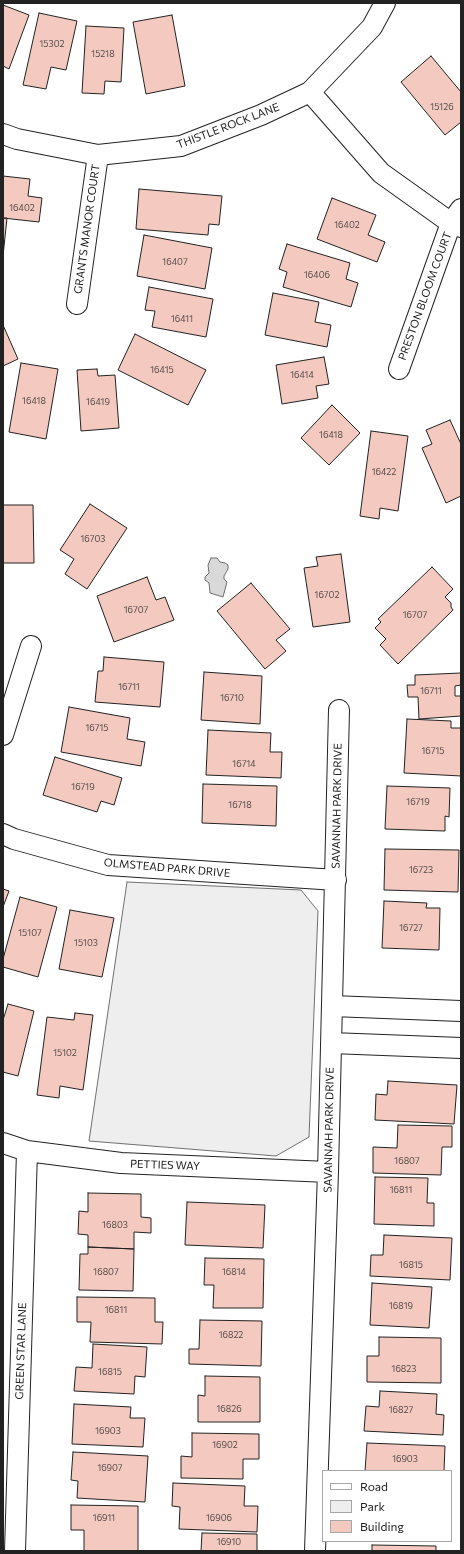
<!DOCTYPE html>
<style>
body{margin:0}
#map{position:relative;width:464px;height:1554px;overflow:hidden;background:#fff;font-family:Commissioner,sans-serif}
canvas{display:block}
.frame{position:absolute;inset:0;border:4px solid #222;pointer-events:none}
.legend{position:absolute;left:322px;top:1470px;width:130px;height:72px;box-sizing:border-box;background:#fff;border:1px solid #a7a7a7;margin:0;padding:5px 7px;list-style:none;font-size:12px;color:#222}
.legend li{display:flex;align-items:center;gap:8px;height:20px}
.legend b{width:20px;border:1px solid #a7a7a7}
</style>
<div id="map">
<canvas width="464" height="1554"></canvas>
<div class="frame"></div>
<ul class="legend">
<li><b style="height:5px;background:#fff"></b>Road</li>
<li><b style="height:11px;background:#eee"></b>Park</li>
<li><b style="height:11px;background:#f3c9c0"></b>Building</li>
</ul>
</div>
<script>
const context = document.querySelector('canvas').getContext('2d');
context.lineJoin = 'round';
function paint(path, color) { context.fillStyle = color; context.fill(path, 'evenodd'); }
const poly = rows => new Path2D(rows.map(r => 'M' + r).join(''));
function strokePath(path, color, width, dash) { context.strokeStyle = color; context.lineWidth = width; context.lineCap = dash ? 'butt' : 'round'; context.setLineDash(dash || []); context.stroke(path); }
function write(font, color, halo, rows, align = 'center') {
  context.font = font + ' Commissioner,sans-serif'; context.lineWidth = 3; context.setLineDash([]); context.textBaseline = 'middle'; context.strokeStyle = halo; context.fillStyle = color; for (const [text, x, y, turn = 0] of rows) {
    context.save(); context.translate(x, y); context.rotate((+turn || 0) * Math.PI / 180); context.textAlign = isNaN(turn) ? turn : align; if (halo) context.strokeText(text, 0, 0); context.fillText(text, 0, 0); context.restore();
  }
}
const green = poly([
 [127,882,301,890,318,911,309,1137,276,1156,89,1141,127,882]
]);
paint(green, '#eee');
strokePath(green, '#6f6f6f', 1);
const water = poly([
 [211,558,217,558,220,562,225,563,228,565,228,569,224,576,224,579,227,582,223,597,210,593,209,583,205,580,205,577,209,573,208,565,211,558]
]);
paint(water, '#d9d9d9');
strokePath(water, '#6f6f6f', 1);
const building = poly([
 [3,5,29,15,9,69,3,66,3,5],
 [39,13,77,21,66,70,51,67,46,89,23,85,39,13],
 [172,15,185,86,146,94,133,22,172,15],
 [86,26,124,28,121,82,105,81,104,94,82,93,86,26],
 [431,56,461,92,461,122,445,135,401,82,431,56],
 [3,176,30,179,28,196,42,198,39,222,3,218,3,176],
 [139,189,222,196,219,225,209,224,208,235,136,229,139,189],
 [332,198,376,215,368,235,385,242,377,262,317,239,332,198],
 [3,218,7,218,3,256,3,218],
 [144,235,212,248,205,289,137,276,144,235],
 [287,244,350,263,346,279,358,283,351,307,283,287,287,272,279,269,287,244],
 [149,287,213,299,206,337,152,327,155,311,145,310,149,287],
 [273,293,319,302,315,322,331,325,327,347,265,335,273,293],
 [3,325,18,359,3,366,3,325],
 [135,334,206,370,188,405,118,370,135,334],
 [324,357,329,384,316,386,318,398,282,404,276,365,324,357],
 [21,363,58,369,46,439,9,432,21,363],
 [97,369,98,376,115,375,119,428,81,431,77,370,97,369],
 [332,405,360,433,329,465,301,438,332,405],
 [450,420,461,444,461,496,446,503,422,448,432,444,426,430,450,420],
 [371,431,408,436,398,511,380,508,379,519,360,516,371,431],
 [90,504,127,528,87,589,65,574,74,559,60,550,90,504],
 [3,505,33,505,34,563,3,563,3,505],
 [341,554,350,622,313,627,304,568,318,566,316,557,341,554],
 [432,567,453,589,445,597,451,603,451,607,453,610,398,664,380,645,386,639,375,628,381,622,378,619,432,567],
 [147,577,156,600,165,597,174,620,114,642,97,596,147,577],
 [251,583,290,629,276,640,286,651,265,669,217,611,251,583],
 [104,657,164,662,160,707,95,702,98,671,103,671,104,657],
 [204,672,262,676,260,724,201,720,204,672],
 [461,673,461,685,455,686,455,696,461,696,461,716,419,719,418,697,408,697,407,685,415,685,415,675,461,673],
 [69,707,130,718,127,739,145,742,141,766,61,752,69,707],
 [407,719,451,721,451,728,461,728,461,776,404,773,407,719],
 [208,730,271,733,270,752,282,752,281,778,206,775,208,730],
 [55,757,122,778,114,805,101,801,97,812,43,795,55,757],
 [203,784,277,786,276,826,202,823,203,784],
 [387,786,450,788,449,817,445,816,445,831,385,829,387,786],
 [385,849,459,850,458,892,384,890,385,849],
 [3,889,9,891,3,907,3,889],
 [20,897,57,907,38,977,3,967,3,959,20,897],
 [384,901,427,903,426,908,440,908,439,950,382,948,384,901],
 [70,910,114,918,102,977,59,969,70,910],
 [8,1004,34,1011,18,1076,3,1072,3,1020,8,1004],
 [75,1013,93,1015,83,1090,60,1086,59,1098,37,1095,47,1017,74,1020,75,1013],
 [388,1081,457,1085,454,1124,375,1120,376,1094,387,1095,388,1081],
 [398,1125,452,1126,452,1147,442,1147,441,1175,373,1173,373,1147,397,1148,398,1125],
 [375,1177,428,1178,427,1203,434,1203,434,1226,374,1224,375,1177],
 [88,1193,141,1194,141,1217,151,1218,151,1233,134,1232,134,1249,88,1247,88,1235,78,1234,79,1211,88,1212,88,1193],
 [187,1202,265,1205,263,1248,185,1245,187,1202],
 [384,1235,452,1238,450,1280,370,1276,371,1255,383,1255,384,1235],
 [88,1247,134,1249,133,1291,79,1290,80,1254,88,1254,88,1247],
 [205,1258,264,1259,263,1308,213,1308,214,1285,204,1285,205,1258],
 [372,1283,432,1287,429,1328,370,1325,372,1283],
 [77,1297,155,1298,155,1322,163,1322,162,1344,90,1342,91,1322,77,1322,77,1297],
 [200,1320,262,1321,261,1366,189,1364,189,1349,199,1349,200,1320],
 [379,1337,441,1338,441,1383,367,1382,367,1356,379,1356,379,1337],
 [93,1344,147,1347,145,1377,135,1376,134,1394,74,1391,76,1367,92,1368,93,1344],
 [205,1376,260,1377,260,1422,198,1422,198,1395,205,1396,205,1376],
 [380,1391,437,1394,436,1414,444,1415,443,1435,364,1431,366,1406,379,1407,380,1391],
 [74,1404,131,1407,130,1418,145,1418,143,1447,72,1444,74,1404],
 [192,1433,259,1434,259,1459,243,1459,243,1479,181,1478,181,1456,192,1457,192,1433],
 [367,1443,445,1446,444,1471,365,1471,367,1443],
 [73,1452,148,1456,145,1502,77,1498,78,1481,71,1480,73,1452],
 [173,1483,245,1486,244,1506,258,1506,257,1532,179,1529,180,1507,172,1506,173,1483],
 [71,1505,138,1506,138,1551,84,1551,84,1530,71,1530,71,1505],
 [202,1533,257,1534,257,1551,201,1551,202,1533],
 [372,1545,436,1546,436,1551,372,1551,372,1545]
]);
paint(building, '#f3c9c0');
strokePath(building, '#222', 1);
const street = poly([
 [310,92,381,173,451,223,461,227],
 [3,134,17,139,98,155,181,146,261,115,310,92,372,27,385,3],
 [77,304,98,155],
 [399,369,451,223,461,209],
 [3,735,31,646],
 [3,834,14,839,108,865,336,880],
 [332,1006,461,1011],
 [331,1043,461,1048],
 [3,1143,27,1151,121,1163,328,1172],
 [15,1551,27,1151],
 [315,1551,328,1172,339,710]
]);
strokePath(street, '#222', 22);
strokePath(street, '#fff', 20);
write('9px', '#564c4a', null, [
 ["15302",52,44],
 ["15218",103,54],
 ["15126",442,107],
 ["16402",22,208],
 ["16402",347,225],
 ["16407",175,262],
 ["16406",317,275],
 ["16411",182,319],
 ["16415",162,370],
 ["16414",302,375],
 ["16418",34,401],
 ["16419",98,402],
 ["16418",331,435],
 ["16422",384,472],
 ["16703",93,539],
 ["16702",327,595],
 ["16707",136,610],
 ["16707",415,615],
 ["16711",129,687],
 ["16711",431,691],
 ["16710",232,698],
 ["16715",97,728],
 ["16715",433,751],
 ["16714",244,764],
 ["16719",83,787],
 ["16719",418,802],
 ["16718",240,805],
 ["16723",421,870],
 ["16727",411,928],
 ["15107",30,933],
 ["15103",86,943],
 ["15102",65,1053],
 ["16807",407,1161],
 ["16811",401,1190],
 ["16803",115,1225],
 ["16815",411,1265],
 ["16807",106,1272],
 ["16814",234,1272],
 ["16819",401,1306],
 ["16811",116,1310],
 ["16822",231,1335],
 ["16823",404,1369],
 ["16815",110,1372],
 ["16826",229,1409],
 ["16827",401,1410],
 ["16903",108,1431],
 ["16902",225,1445],
 ["16903",405,1459],
 ["16907",110,1468],
 ["16911",104,1518],
 ["16906",219,1518],
 ["16910",229,1542]
]);
write('11px', '#222', '#fff', [
 ["THISTLE ROCK LANE",228,126,-21],
 ["GRANTS MANOR COURT",87,229,-82],
 ["PRESTON BLOOM COURT",425,296,-70],
 ["SAVANNAH PARK DRIVE",337,806,-89],
 ["OLMSTEAD PARK DRIVE",167,868,5],
 ["SAVANNAH PARK DRIVE",329,1130,-89],
 ["PETTIES WAY",165,1165,2],
 ["GREEN STAR LANE",21,1351,-88]
]);
</script>
